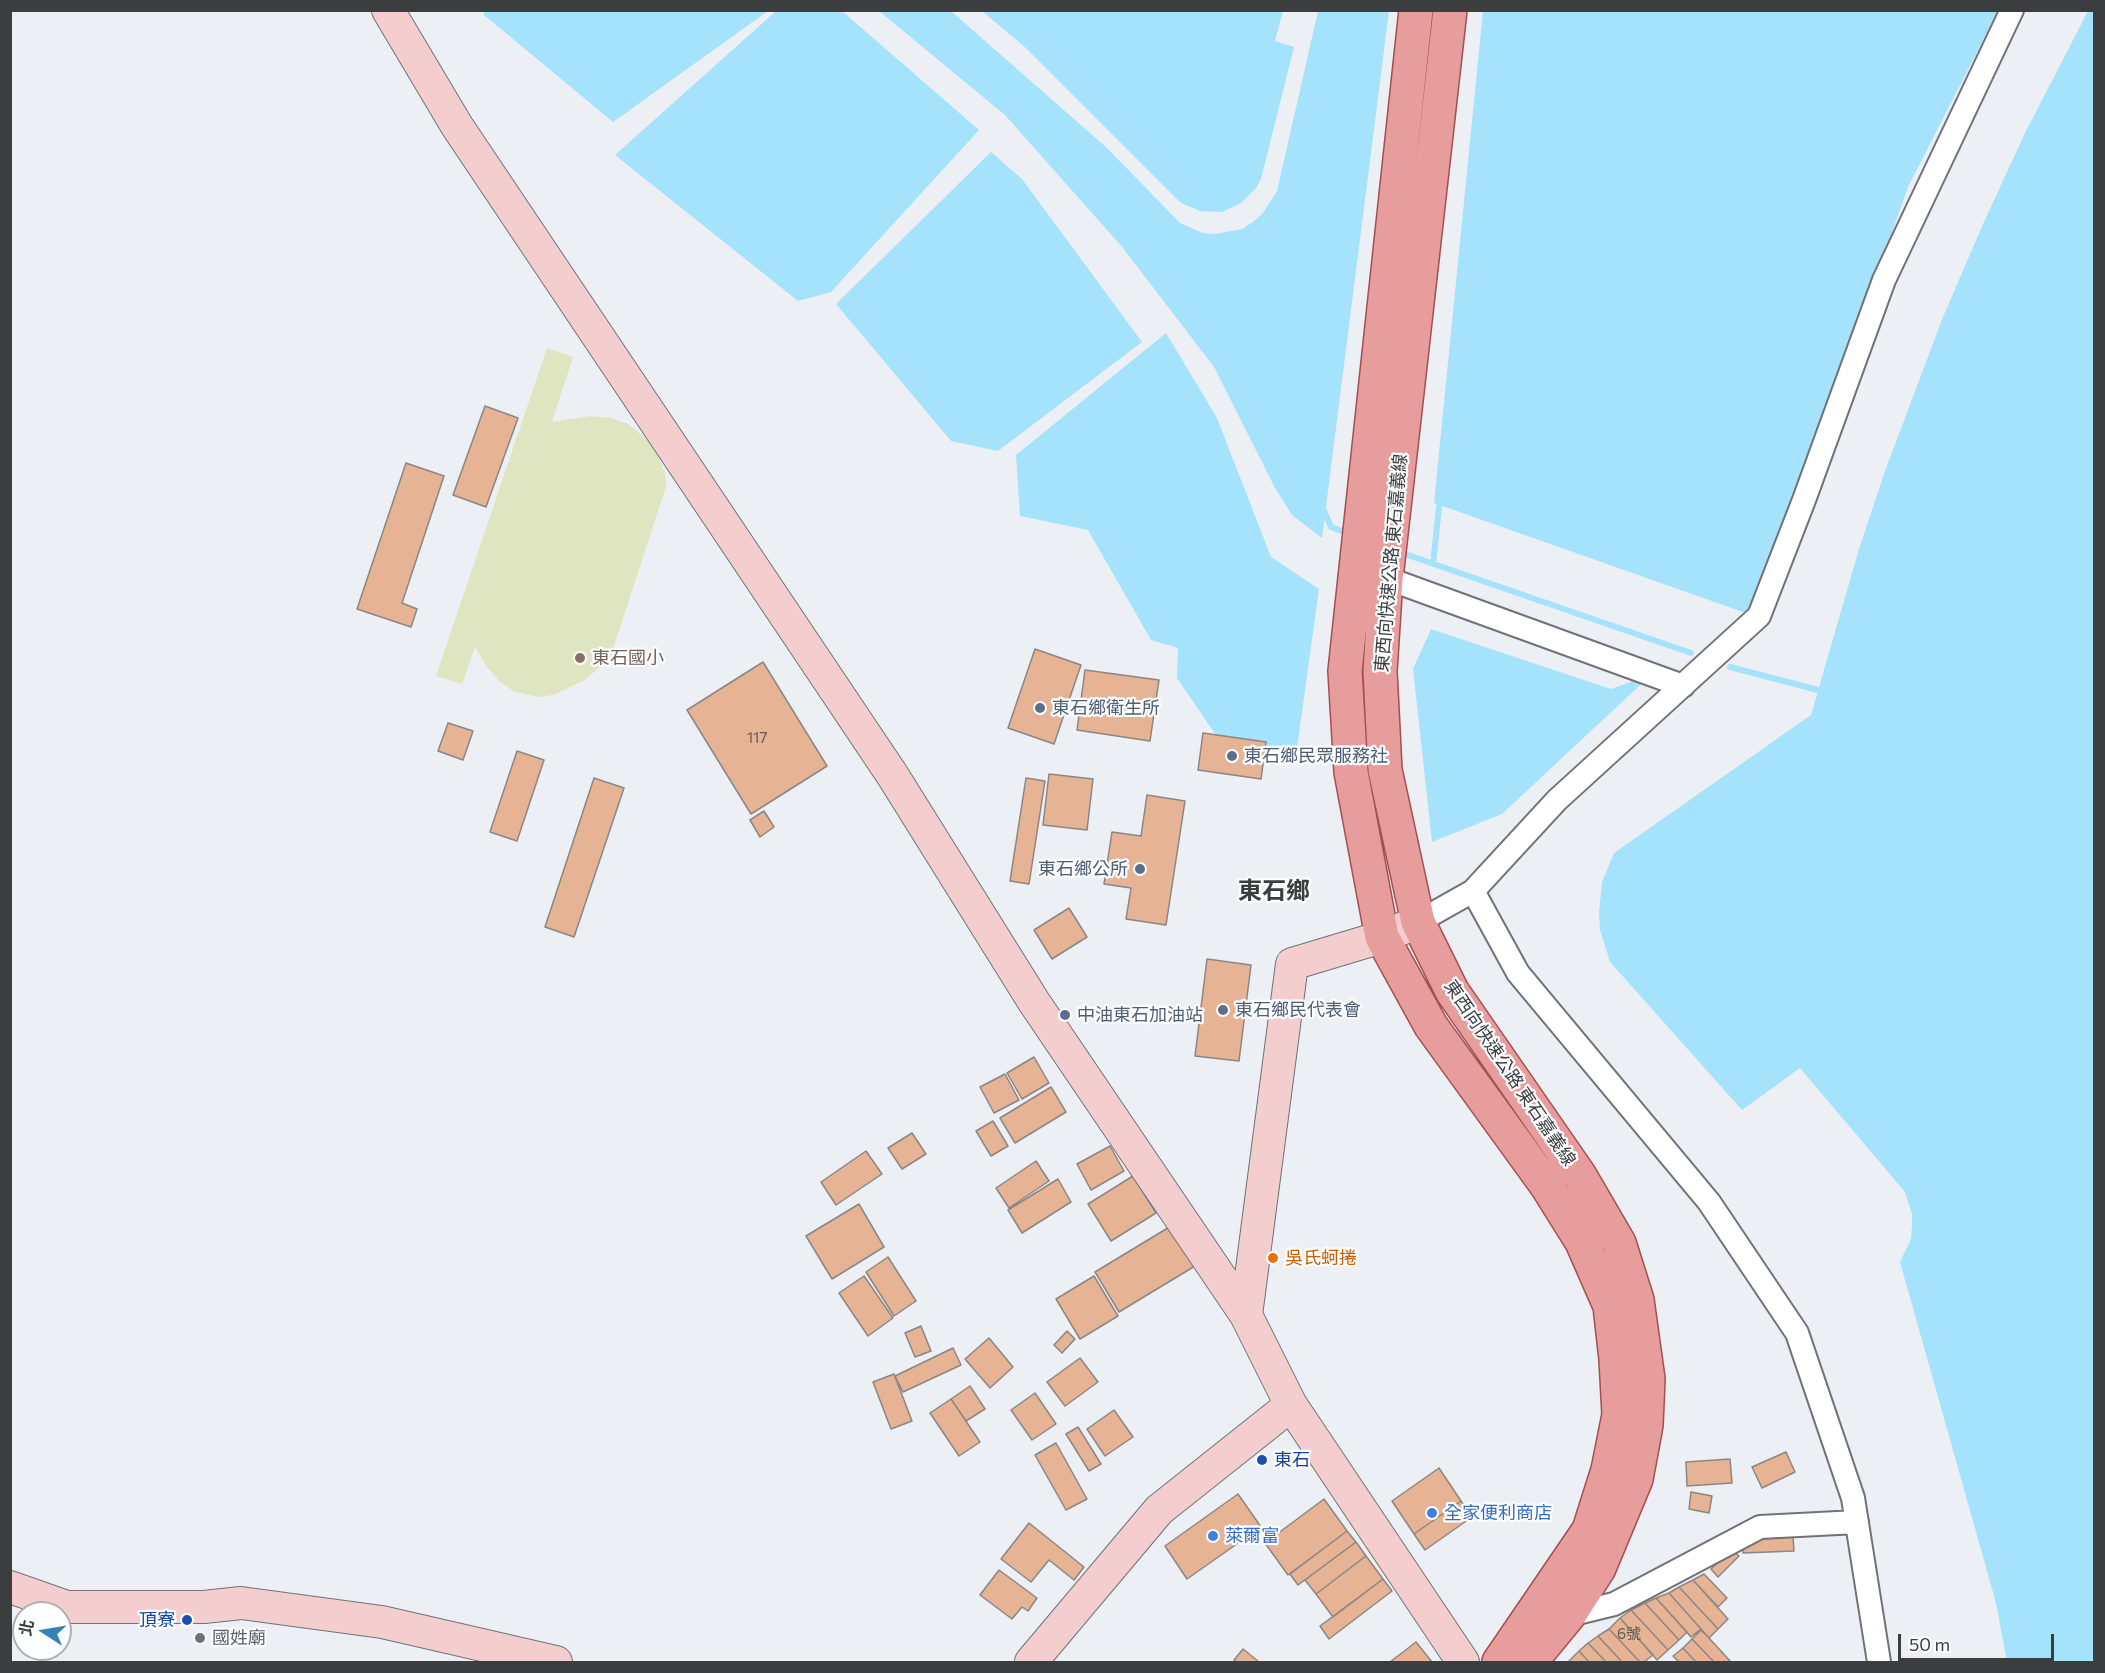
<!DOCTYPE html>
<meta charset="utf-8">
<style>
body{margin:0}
#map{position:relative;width:2105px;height:1673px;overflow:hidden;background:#ecf0f4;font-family:Commissioner,"Noto Sans TC",sans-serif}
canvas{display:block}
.frame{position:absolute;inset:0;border:12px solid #3c3d3f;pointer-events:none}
.north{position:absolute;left:12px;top:1601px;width:60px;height:60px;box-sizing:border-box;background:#fbfdfe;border:2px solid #afb0b2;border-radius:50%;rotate:282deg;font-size:16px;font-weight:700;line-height:24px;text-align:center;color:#3c3d3f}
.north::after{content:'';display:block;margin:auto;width:21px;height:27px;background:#3682b5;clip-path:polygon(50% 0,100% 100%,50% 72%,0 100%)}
.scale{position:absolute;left:1898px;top:1634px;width:156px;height:27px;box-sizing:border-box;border:3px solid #3c3d3f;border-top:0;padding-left:8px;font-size:18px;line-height:21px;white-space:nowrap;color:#3c3d3f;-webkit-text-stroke:4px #fbfdfe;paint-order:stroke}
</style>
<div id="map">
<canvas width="2105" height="1673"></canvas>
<div class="frame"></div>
<div class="north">北</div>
<div class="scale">50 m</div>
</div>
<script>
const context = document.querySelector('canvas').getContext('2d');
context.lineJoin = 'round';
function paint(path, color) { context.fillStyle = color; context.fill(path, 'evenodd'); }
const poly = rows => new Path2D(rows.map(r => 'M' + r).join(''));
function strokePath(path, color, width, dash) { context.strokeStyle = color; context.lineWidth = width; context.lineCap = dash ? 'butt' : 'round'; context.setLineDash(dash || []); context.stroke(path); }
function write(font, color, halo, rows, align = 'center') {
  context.font = font + ' Commissioner,"Noto Sans TC",sans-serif'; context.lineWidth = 4.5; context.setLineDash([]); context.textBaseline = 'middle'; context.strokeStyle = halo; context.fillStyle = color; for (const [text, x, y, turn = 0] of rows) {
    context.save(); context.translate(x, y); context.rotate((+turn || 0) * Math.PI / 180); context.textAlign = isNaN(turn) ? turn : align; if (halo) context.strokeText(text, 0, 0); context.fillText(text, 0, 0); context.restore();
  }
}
paint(poly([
 [547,348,573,357,552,422,590,416,611,418,628,424,653,444,665,473,666,487,610,658,585,680,553,695,538,697,513,691,499,681,488,668,475,647,462,684,436,676]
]), '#e0e5c1');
paint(poly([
 [484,11,484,10,768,11,613,122,484,15],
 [776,11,842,11,979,130,831,292,798,301,615,155],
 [879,11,951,11,1107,148,1180,223,1203,233,1216,234,1242,229,1253,222,1263,213,1277,191,1318,11,1389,11,1322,538,1292,515,1274,486,1214,367,1123,248,1005,115],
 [982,11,1283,11,1275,41,1294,47,1261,179,1256,188,1241,203,1222,212,1200,211,1181,203,1027,49],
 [1483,11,1998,11,1908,187,1757,617,1434,503],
 [2088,11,2094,11,2094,1662,2007,1662,1996,1603,1900,1262,1911,1239,1912,1226,1912,1214,1905,1192,1800,1068,1742,1110,1610,962,1600,930,1599,913,1602,882,1614,853,1811,715,1859,549,1885,471,1943,317,1983,224,2025,133],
 [991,152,1022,179,1142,342,998,451,951,441,836,304],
 [1166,333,1217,418,1271,557,1319,589,1297,748,1224,747,1177,678,1178,648,1151,640,1088,530,1020,516,1016,455],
 [1431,629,1611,689,1652,674,1502,814,1432,842,1413,669]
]), '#a5e2fc');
strokePath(poly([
 [1322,506,1331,527,1347,533],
 [1402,553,1691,653],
 [1433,564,1440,498],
 [1730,667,1818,690]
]), '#a5e2fc', 6);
const building = poly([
 [485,406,518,418,486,507,453,495,485,406],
 [406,463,444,476,402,603,417,609,411,627,357,609,406,463],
 [1035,649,1081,665,1054,744,1008,728,1035,649],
 [763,662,827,766,751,814,687,710,763,662],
 [1085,670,1159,680,1150,741,1077,730,1085,670],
 [448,723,473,731,463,760,438,751,448,723],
 [1203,733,1266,742,1261,779,1198,770,1203,733],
 [517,751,544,760,517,841,490,832,517,751],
 [1049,774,1093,779,1087,830,1043,825,1049,774],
 [594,778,624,788,574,937,545,927,594,778],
 [1026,778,1045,781,1029,884,1010,881,1026,778],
 [1147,795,1185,801,1166,925,1126,919,1131,888,1104,884,1112,832,1141,836,1147,795],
 [764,811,774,827,760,837,750,820,764,811],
 [1069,908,1087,937,1052,959,1034,930,1069,908],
 [1207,959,1251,965,1239,1061,1195,1056,1207,959],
 [1034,1057,1049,1083,1022,1099,1007,1073,1034,1057],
 [1005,1074,1019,1100,994,1113,980,1087,1005,1074],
 [1051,1087,1066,1112,1015,1143,1000,1118,1051,1087],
 [993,1121,1008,1146,991,1156,976,1131,993,1121],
 [912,1133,926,1154,902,1169,888,1148,912,1133],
 [1110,1146,1124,1171,1091,1190,1077,1164,1110,1146],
 [866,1151,882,1174,836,1205,821,1182,866,1151],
 [1036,1161,1049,1181,1009,1208,996,1188,1036,1161],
 [1133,1176,1156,1213,1111,1241,1088,1204,1133,1176],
 [1058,1179,1071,1202,1022,1233,1008,1210,1058,1179],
 [859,1204,884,1247,832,1279,806,1236,859,1204],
 [1171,1226,1195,1266,1119,1312,1095,1272,1171,1226],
 [888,1257,916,1301,894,1316,866,1272,888,1257],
 [864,1276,893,1318,868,1336,839,1293,864,1276],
 [1094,1276,1118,1316,1080,1339,1056,1299,1094,1276],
 [921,1326,931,1351,915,1357,905,1333,921,1326],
 [1067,1331,1075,1339,1062,1353,1054,1345,1067,1331],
 [989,1338,1013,1367,990,1388,965,1359,989,1338],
 [953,1348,961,1365,903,1392,895,1376,953,1348],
 [1080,1358,1098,1382,1065,1406,1047,1382,1080,1358],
 [894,1374,912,1421,891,1429,873,1382,894,1374],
 [970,1386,985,1409,966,1421,951,1399,970,1386],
 [1035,1393,1056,1424,1032,1440,1011,1410,1035,1393],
 [951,1399,980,1442,959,1456,930,1413,951,1399],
 [1114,1410,1133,1437,1105,1456,1087,1429,1114,1410],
 [1078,1427,1101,1464,1089,1471,1066,1434,1078,1427],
 [1056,1443,1087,1499,1066,1510,1035,1455,1056,1443],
 [1786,1452,1795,1472,1762,1488,1752,1467,1786,1452],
 [1730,1459,1732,1483,1687,1486,1686,1462,1730,1459],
 [1439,1468,1461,1501,1414,1534,1392,1501,1439,1468],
 [1691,1492,1712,1496,1709,1513,1689,1509,1691,1492],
 [1238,1494,1261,1527,1187,1579,1165,1546,1238,1494],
 [1324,1499,1347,1531,1288,1575,1265,1543,1324,1499],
 [1461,1501,1472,1517,1425,1550,1414,1534,1461,1501],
 [1029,1523,1084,1567,1074,1580,1049,1560,1031,1582,1001,1559,1029,1523],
 [1347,1531,1356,1542,1298,1585,1290,1574,1347,1531],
 [1793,1537,1794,1551,1743,1553,1743,1540,1793,1537],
 [1356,1542,1366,1556,1316,1594,1305,1580,1356,1542],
 [1731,1549,1739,1556,1718,1577,1711,1569,1731,1549],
 [1366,1556,1383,1579,1333,1617,1316,1594,1366,1556],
 [999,1570,1037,1598,1028,1611,1022,1607,1012,1619,980,1595,999,1570],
 [1704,1574,1727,1598,1718,1607,1693,1580,1704,1574],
 [1383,1579,1392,1591,1329,1639,1320,1626,1383,1579],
 [1693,1580,1728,1619,1718,1629,1679,1587,1693,1580],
 [1679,1587,1718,1629,1709,1638,1669,1593,1679,1587],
 [1669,1593,1701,1629,1691,1637,1656,1598,1669,1593],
 [1656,1598,1687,1632,1679,1640,1645,1603,1656,1598],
 [1645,1603,1679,1640,1668,1650,1631,1610,1645,1603],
 [1631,1610,1668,1650,1657,1660,1620,1618,1631,1610],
 [1620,1618,1653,1655,1644,1662,1640,1662,1609,1629,1620,1618],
 [1609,1629,1640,1662,1622,1662,1598,1636,1609,1629],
 [1701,1630,1709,1638,1731,1662,1714,1662,1692,1639,1701,1630],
 [1598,1636,1622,1662,1606,1662,1588,1643,1598,1636],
 [1692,1639,1714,1662,1696,1662,1683,1648,1692,1639],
 [1416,1642,1432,1662,1390,1662,1416,1642],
 [1588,1643,1606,1662,1589,1662,1579,1651,1588,1643],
 [1683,1648,1696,1662,1679,1662,1673,1656,1683,1648],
 [1243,1649,1259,1662,1237,1662,1234,1660,1243,1649],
 [1579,1651,1589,1662,1571,1662,1569,1661,1579,1651]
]);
paint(building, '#e6b395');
strokePath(building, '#8b8683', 1.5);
const street = poly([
 [1386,578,1683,686],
 [1473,891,1518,973,1709,1202,1797,1333,1853,1498,1879,1662],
 [1418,922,1473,891,1557,800,1759,616,1804,500,1884,280,2012,10],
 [1565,1612,1569,1615,1614,1604,1760,1527,1857,1522]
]);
const secondary = poly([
 [388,10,457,126,893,776,1034,1002,1246,1315],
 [1418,922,1382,937,1292,964,1246,1315,1291,1405,1463,1662],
 [10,1587,67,1607,204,1607,241,1603,382,1622,556,1662],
 [1031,1662,1159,1510,1291,1405]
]);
const primary = poly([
 [1416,10,1345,671,1351,772,1382,937,1431,1026,1547,1186,1582,1242,1610,1306,1616,1359,1619,1415,1608,1470,1589,1530,1499,1662],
 [1450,10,1386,578,1380,671,1385,770,1418,922,1452,991,1580,1176,1619,1243,1637,1300,1648,1379,1646,1425,1636,1479,1599,1568,1569,1615,1541,1649,1520,1662]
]);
strokePath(street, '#6f7276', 26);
strokePath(secondary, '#6f7276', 34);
strokePath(primary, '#a25052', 36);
strokePath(street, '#fff', 22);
strokePath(secondary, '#f4cece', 32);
strokePath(primary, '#e89d9d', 33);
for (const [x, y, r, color] of [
 [580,658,6,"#8d6e63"],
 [1040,708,6,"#5c6f8a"],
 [1232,756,6,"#5c6f8a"],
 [1140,869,6,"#5c6f8a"],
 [1223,1010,6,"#5c6f8a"],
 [1065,1015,6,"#5c6f8a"],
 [1273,1258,6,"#e8710a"],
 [1262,1460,6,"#1a4fb4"],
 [1432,1513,6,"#3f7fe0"],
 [1213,1536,6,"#3f7fe0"],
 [187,1620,6,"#1a4fb4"],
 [200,1638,6,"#6b7280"]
]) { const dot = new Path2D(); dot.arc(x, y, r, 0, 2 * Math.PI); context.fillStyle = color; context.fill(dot); strokePath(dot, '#fbfdfe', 2); }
write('15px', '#665a54', null, [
 ["117",757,738],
 ["6號",1629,1634]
]);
write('18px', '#3c3d3f', '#fbfdfe', [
 ["東西向快速公路 東石嘉義線",1391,563,-85],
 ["東西向快速公路 東石嘉義線",1510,1073,56]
]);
write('18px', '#785e54', '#fbfdfe', [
 ["東石國小",592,658]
], 'left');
write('18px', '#4e5e75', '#fbfdfe', [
 ["東石鄉衛生所",1052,708],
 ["東石鄉民眾服務社",1244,756],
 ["東石鄉公所",1128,869,"right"],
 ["東石鄉民代表會",1235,1010],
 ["中油東石加油站",1077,1015]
], 'left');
write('18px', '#c56008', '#fbfdfe', [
 ["吳氏蚵捲",1285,1258]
], 'left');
write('18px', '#164399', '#fbfdfe', [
 ["東石",1274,1460],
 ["頂寮",175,1620,"right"]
], 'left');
write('18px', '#366cbe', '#fbfdfe', [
 ["全家便利商店",1444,1513],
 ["萊爾富",1225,1536]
], 'left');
write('18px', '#5b616d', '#fbfdfe', [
 ["國姓廟",212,1638]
], 'left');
write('bold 24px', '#3c3d3f', '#fbfdfe', [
 ["東石鄉",1274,891]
]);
</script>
